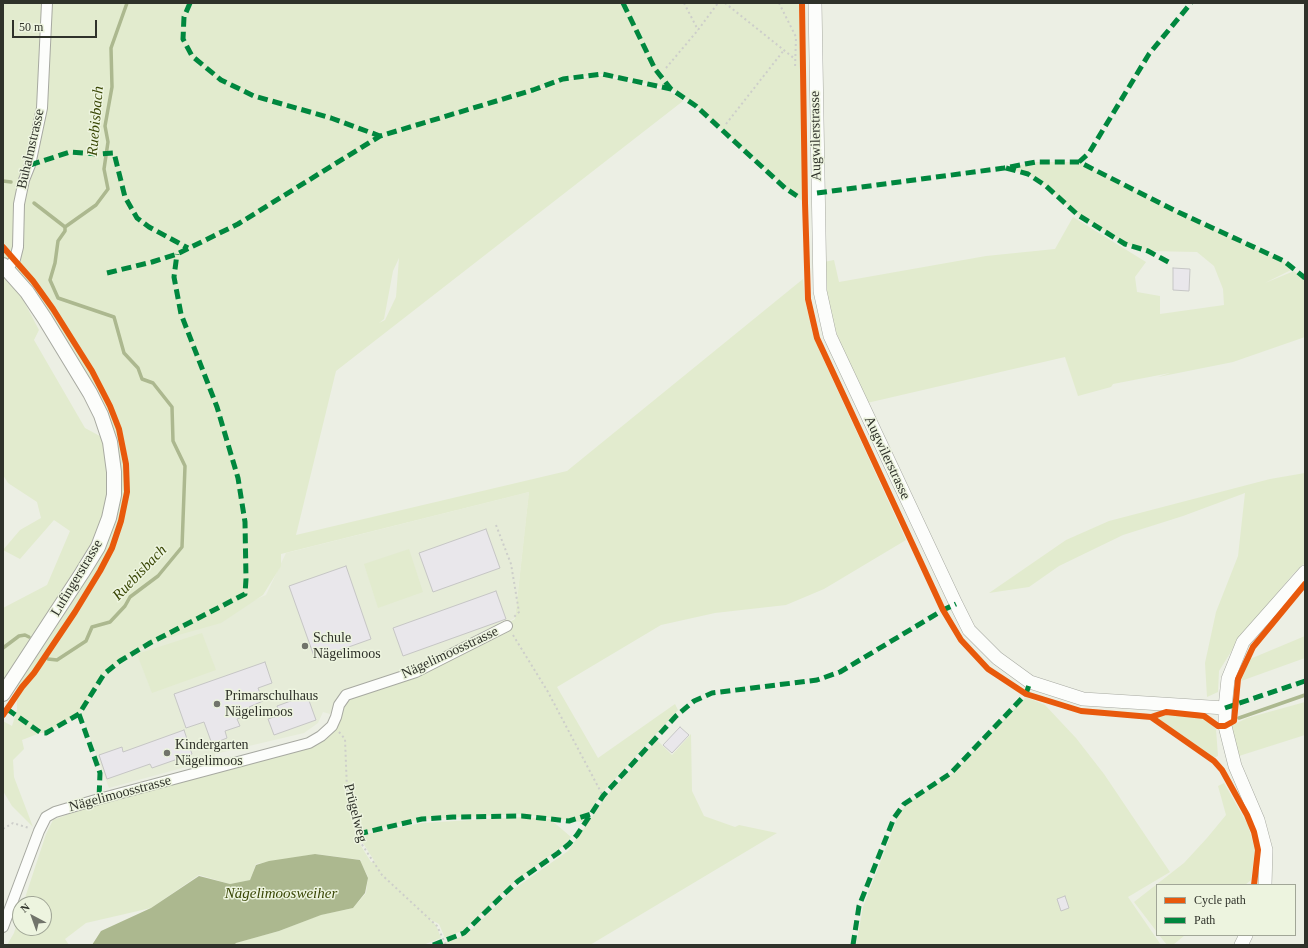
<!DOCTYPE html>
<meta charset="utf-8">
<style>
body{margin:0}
#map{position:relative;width:1308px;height:948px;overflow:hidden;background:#ecefe4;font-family:"Times New Roman",serif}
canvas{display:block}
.frame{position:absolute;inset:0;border:4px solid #2f322a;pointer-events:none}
.legend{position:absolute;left:1156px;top:884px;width:140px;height:52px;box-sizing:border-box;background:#edf4df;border:1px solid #a1a697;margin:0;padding:5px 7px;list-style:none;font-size:12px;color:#2f322a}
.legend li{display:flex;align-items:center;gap:8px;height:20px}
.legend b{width:20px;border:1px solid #a1a697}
.north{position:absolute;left:12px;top:896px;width:40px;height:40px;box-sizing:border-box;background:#edf4df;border:1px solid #a1a697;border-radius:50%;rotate:319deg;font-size:11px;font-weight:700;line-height:16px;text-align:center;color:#2f322a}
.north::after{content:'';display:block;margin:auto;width:14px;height:18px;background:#71746b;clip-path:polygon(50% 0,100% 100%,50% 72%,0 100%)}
.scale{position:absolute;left:12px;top:20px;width:85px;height:18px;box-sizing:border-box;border:2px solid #2f322a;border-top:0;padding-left:5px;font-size:12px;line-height:14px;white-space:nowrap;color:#2f322a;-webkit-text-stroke:3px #edf4df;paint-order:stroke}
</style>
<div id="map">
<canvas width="1308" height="948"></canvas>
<div class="frame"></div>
<ul class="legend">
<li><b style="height:5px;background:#e8590c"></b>Cycle path</li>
<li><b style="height:5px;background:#00873e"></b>Path</li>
</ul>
<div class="north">N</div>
<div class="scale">50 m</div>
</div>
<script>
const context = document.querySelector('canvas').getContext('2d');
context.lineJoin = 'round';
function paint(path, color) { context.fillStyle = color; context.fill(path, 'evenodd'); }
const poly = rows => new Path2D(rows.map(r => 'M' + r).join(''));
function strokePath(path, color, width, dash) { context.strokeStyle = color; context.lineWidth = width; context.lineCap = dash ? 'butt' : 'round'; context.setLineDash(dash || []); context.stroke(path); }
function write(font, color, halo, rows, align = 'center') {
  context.font = font + ' "Times New Roman",serif'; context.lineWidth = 3; context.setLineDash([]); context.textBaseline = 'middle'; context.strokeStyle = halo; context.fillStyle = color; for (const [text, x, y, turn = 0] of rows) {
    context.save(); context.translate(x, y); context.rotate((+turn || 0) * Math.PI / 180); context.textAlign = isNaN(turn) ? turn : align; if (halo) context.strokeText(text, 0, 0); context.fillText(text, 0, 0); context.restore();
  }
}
paint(poly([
 [529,492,515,618,437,660,342,693,330,714,323,712,318,723,304,733,215,754,215,759,109,788,81,714,104,675,120,660,174,633,266,595,286,553]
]), '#e6ecd8');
paint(poly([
 [3,3,802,3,805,203,785,188,696,106,671,89,602,74,563,79,533,90,534,91,563,80,602,76,669,91,683,101,336,371,296,535,567,471,803,279,805,300,812,331,821,354,906,540,824,589,786,605,715,613,661,625,557,687,598,758,675,704,678,710,603,792,582,822,522,814,422,819,359,833,352,787,345,788,345,794,349,793,356,838,371,862,375,862,363,843,360,835,422,823,522,817,550,819,571,837,564,845,512,884,464,930,445,938,439,924,429,919,436,925,441,938,423,945,234,945,235,943,279,931,320,915,353,908,366,893,368,877,360,861,362,860,316,854,256,864,250,880,230,884,199,875,151,908,86,923,65,939,69,945,7,945,14,933,20,913,20,928,44,928,44,904,23,904,46,834,53,820,69,814,111,801,319,744,336,726,348,699,416,675,515,619,529,492,281,554,281,566,263,595,221,623,150,643,120,661,104,674,79,714,46,733,40,733,22,740,24,749,13,760,14,777,33,827,12,806,3,791,3,721,12,726,17,710,16,664,3,684,3,608,47,585,70,531,54,520,20,559,3,550,20,530,41,518,37,502,8,483,3,475,3,274,20,294,39,330,34,340,85,428,109,441,90,393,3,263],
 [399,258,396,297,385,320,379,323,384,319,393,271],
 [1036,162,1079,162,1178,212,1284,261,1291,270,1265,283,1294,271,1305,280,1305,337,1233,362,1158,377,1170,373,1113,384,1111,387,1078,396,1065,357,867,403,843,352,833,322,826,291,824,262,834,260,839,282,986,256,1055,249,1073,217,1146,262,1135,277,1137,292,1160,296,1160,314,1224,305,1223,289,1214,266,1197,252,1148,251,1125,244,1078,215,1046,186,1028,174,1004,168],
 [1305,473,1305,563,1293,574,1239,639,1219,671,1218,692,1207,697,1205,663,1216,612,1238,556,1245,493,1183,516,1123,535,1059,566,1029,587,989,593,1066,540,1109,521,1270,479],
 [409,549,423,592,378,608,364,564],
 [202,633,216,670,152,693,137,654],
 [1305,636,1305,658,1241,681,1250,659],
 [1026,697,1045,705,1076,738,1104,774,1170,872,1128,897,1161,945,856,945,863,907,897,819,906,804,953,773],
 [1305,702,1305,735,1239,756,1231,726,1247,718],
 [1163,714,1205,718,1216,729,1218,756,1213,758,1155,718],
 [691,734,692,791,704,816,735,827,739,825,777,833,590,945,438,945,466,935,514,889,568,851,605,798,657,740,672,755],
 [1224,783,1248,825,1255,850,1251,880,1245,885,1157,885,1157,932,1134,902,1184,863,1207,838,1226,815,1218,786],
 [1159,935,1185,935,1173,945,1167,945]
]), '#e2ebce');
paint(poly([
 [315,854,360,860,368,878,365,893,353,908,321,915,279,931,236,943,234,945,92,945,101,931,151,908,199,876,230,884,250,880,256,865,269,861]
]), '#acb88f');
strokePath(poly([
 [3,181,11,182],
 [34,203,65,227],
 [3,648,19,636,25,635,29,637],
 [48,659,57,660,86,641,92,627,110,622,125,606,130,597,158,576,182,547,185,466,173,441,172,407,153,383,142,379,138,368,124,353,114,317,58,298,50,280,55,263,58,241,65,231,65,227,96,205,108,189,104,169,108,142,105,126,112,87,111,48,127,3],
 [1239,718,1305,695]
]), '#acb88f', 3.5);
const building = poly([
 [1173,268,1190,269,1189,291,1173,290,1173,268],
 [486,529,500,568,433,592,419,553,486,529],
 [346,566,371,639,315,659,289,586,346,566],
 [496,591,506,619,403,656,393,628,496,591],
 [265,662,272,683,258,688,263,701,249,707,251,714,237,719,240,726,225,731,227,738,212,744,204,722,186,728,174,694,265,662],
 [307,695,316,720,274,735,268,719,280,715,277,706,307,695],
 [680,727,689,735,672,753,663,745,680,727],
 [184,730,192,754,152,768,150,764,107,779,99,755,122,747,123,752,184,730],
 [1065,896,1069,908,1061,911,1057,899,1065,896]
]);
paint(building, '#e9e7eb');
strokePath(building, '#c6c6c5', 1);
const minor = poly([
 [7,269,15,259,18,247,19,204,24,180,30,165,42,108,47,3],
 [3,927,39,831,46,817,55,812,99,799,309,743,321,736,332,726,336,717,339,705,346,695,416,672,507,626]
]);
const tertiary = poly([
 [815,3,820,291,830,336,956,604,969,630,997,658,1030,682,1083,699,1225,708],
 [1265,885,1266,850,1258,820,1235,766,1225,726,1225,708,1228,679,1243,642,1305,572],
 [1241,945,1246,935]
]);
const secondary = poly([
 [3,265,27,292,45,319,90,393,101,415,110,442,114,472,114,495,109,518,98,547,82,573,3,694]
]);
strokePath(minor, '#a7a9a1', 12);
strokePath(tertiary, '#a7a9a1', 14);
strokePath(secondary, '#a7a9a1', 16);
strokePath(poly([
 [684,3,698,30],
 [725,3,795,59],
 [779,3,796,37,795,69],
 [666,68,698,30,718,3],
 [726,124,784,50],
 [496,525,511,564,519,612,513,618],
 [513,635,548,692,603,796],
 [339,732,345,739,347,790,351,790,358,834,361,843,382,875,437,926,446,945],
 [3,829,13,823,29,828]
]), '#cdceca', 2, [2, 3]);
strokePath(minor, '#fcfdfb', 10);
strokePath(tertiary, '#fcfdfb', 13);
strokePath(secondary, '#fcfdfb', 14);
strokePath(poly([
 [190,3,184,17,183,39,192,56,221,80,254,96,331,118,380,136],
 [623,3,655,69,671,89,696,106,785,188,797,196],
 [1079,162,1089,153,1149,54,1191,3],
 [30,165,70,152,98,154,114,153,125,197,137,218,149,227,188,248],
 [1006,168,1028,174,1046,186,1078,215,1125,244,1148,251,1172,264],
 [817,193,1004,168,1036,162,1079,162,1178,212,1284,261,1305,278],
 [107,273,152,262,177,254,238,224,380,136,533,90,563,79,602,74,671,89],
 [1225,708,1305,681],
 [7,709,41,733,46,733,79,714,104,674,120,661,150,643,245,594,246,579,245,522,238,478,217,407,181,314,174,277,177,254],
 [79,714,100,773,99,799],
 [358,834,422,819,453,817,522,816,569,821,591,814],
 [433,945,464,933,502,896,518,881,558,853,569,844,577,835,603,796,676,716,694,701,712,693,817,680,840,672,943,610,956,604],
 [853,945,859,906,894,818,904,804,951,773,1026,694,1030,682]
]), '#00873e', 5, [10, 5]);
strokePath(poly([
 [802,3,805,203,808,299,817,338,943,610,961,640,988,669,1026,694,1081,711,1151,717,1214,761,1222,770,1247,815,1254,832,1258,850,1254,885],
 [3,247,33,281,53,309,92,371,110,406,119,429,126,464,127,492,121,521,112,548,100,571,75,612,34,673,22,687,3,715],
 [1151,717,1166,712,1204,716,1218,726,1225,726,1234,721,1238,679,1253,647,1305,584]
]), '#e8590c', 6);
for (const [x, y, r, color] of [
 [305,646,4,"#71746b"],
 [217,704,4,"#71746b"],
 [167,753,4,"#71746b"]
]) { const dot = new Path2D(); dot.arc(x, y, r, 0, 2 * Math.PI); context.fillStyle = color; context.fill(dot); strokePath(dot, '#edf4df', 1.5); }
write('14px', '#2f322a', '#edf4df', [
 ["Augwilerstrasse",816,136,-91],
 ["Buhalmstrasse",31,149,-77],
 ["Augwilerstrasse",887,458,65],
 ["Lufingerstrasse",77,578,-59],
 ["Nägelimoosstrasse",450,653,-25],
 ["Nägelimoosstrasse",120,794,-15],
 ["Prügelweg",355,813,76]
]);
write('14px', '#2f322a', '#edf4df', [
 ["Schule",313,638],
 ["Nägelimoos",313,654],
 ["Primarschulhaus",225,696],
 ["Nägelimoos",225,712],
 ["Kindergarten",175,745],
 ["Nägelimoos",175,761]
], 'left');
write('italic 15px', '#384604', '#edf4df', [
 ["Ruebisbach",96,121,-85],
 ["Ruebisbach",140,573,-46],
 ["Nägelimoosweiher",281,894]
]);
</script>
